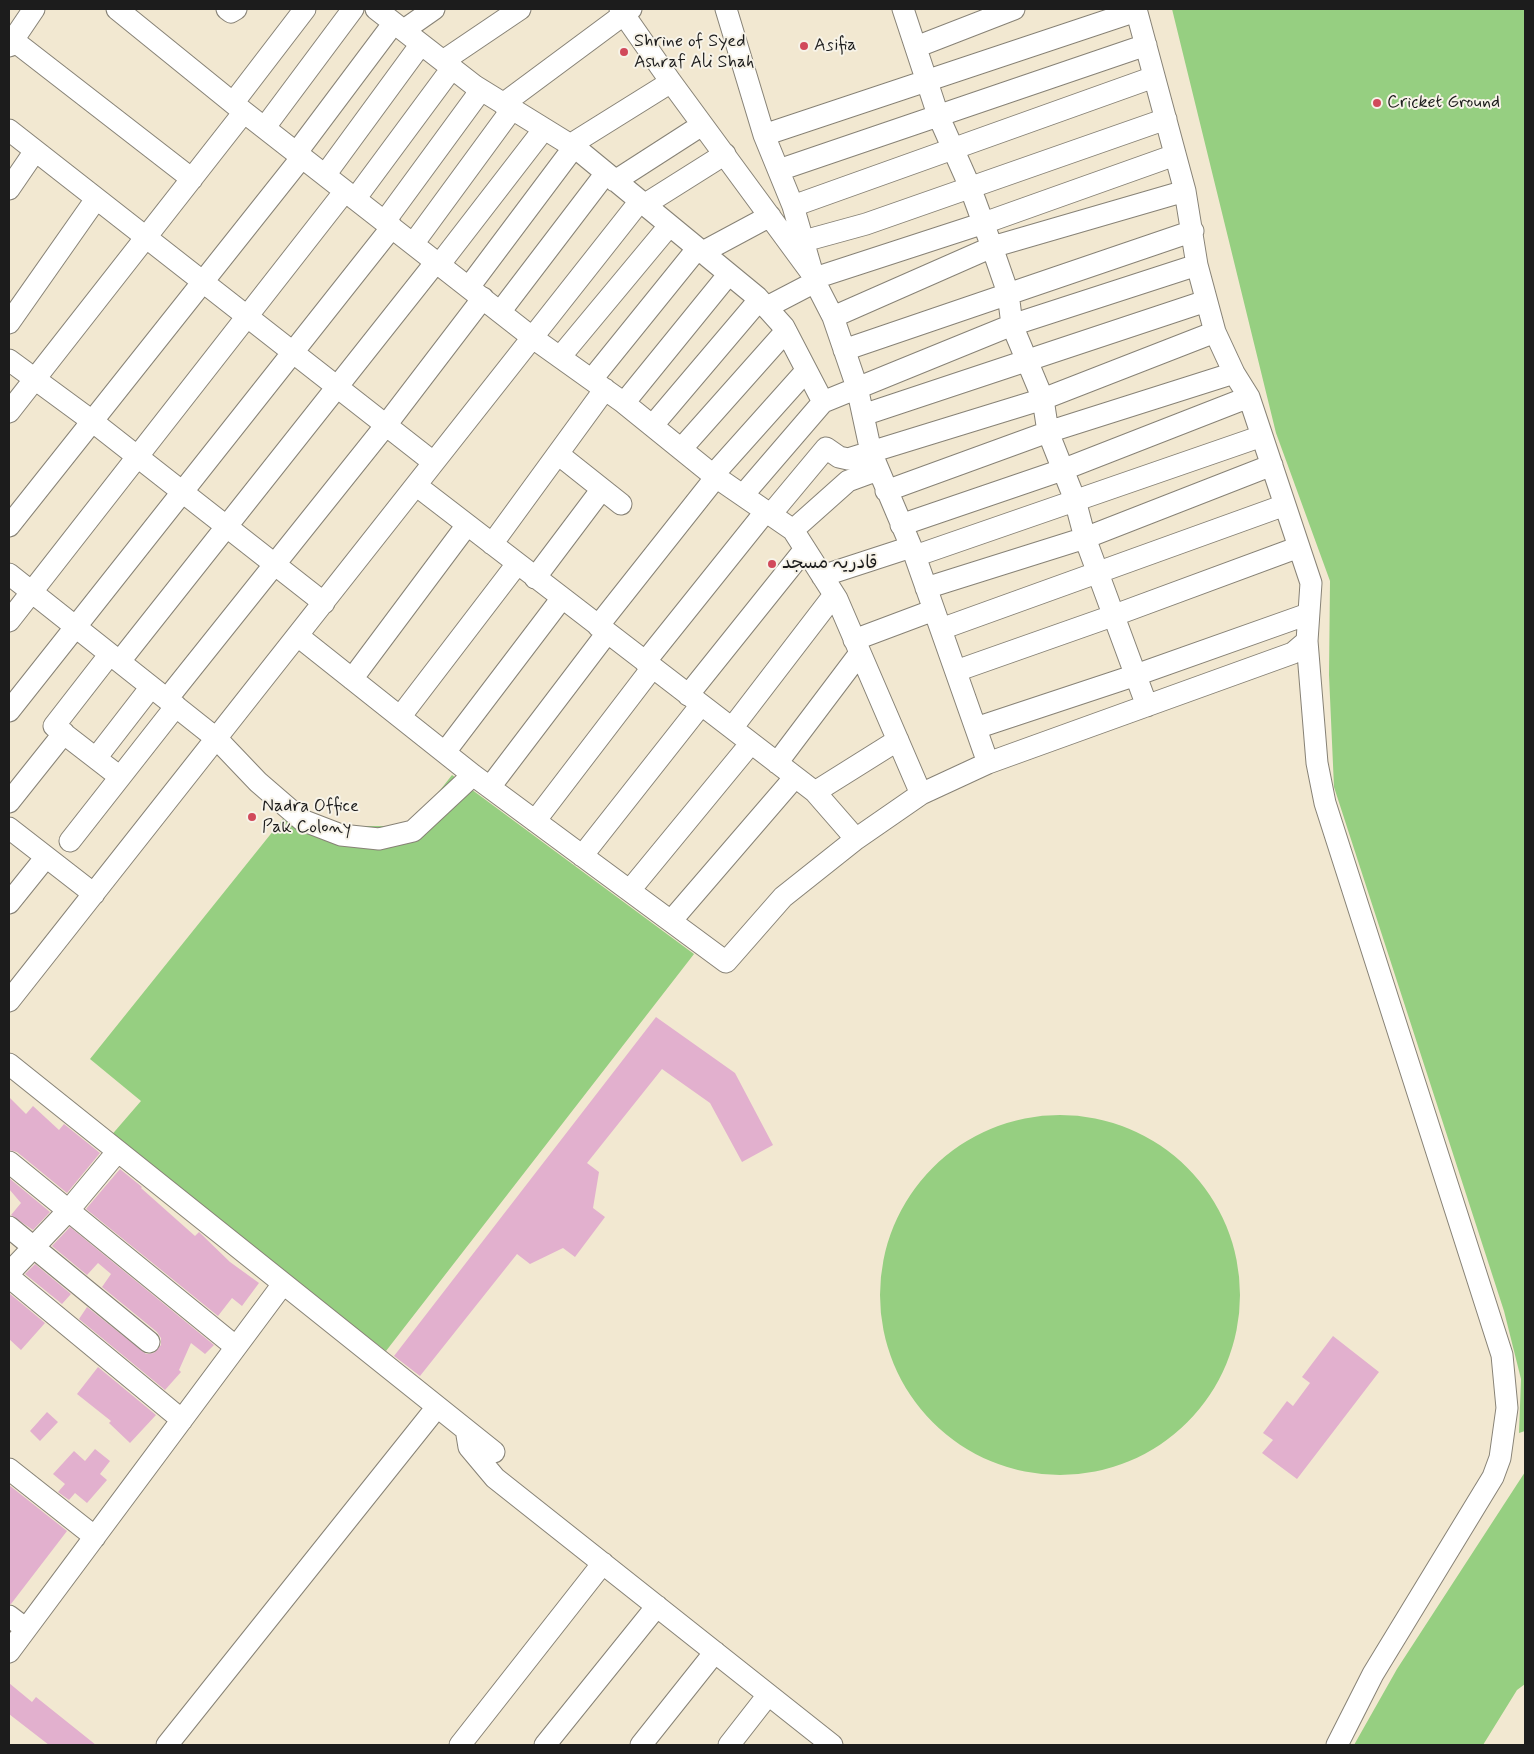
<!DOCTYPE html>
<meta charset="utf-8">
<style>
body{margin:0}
#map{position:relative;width:1534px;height:1754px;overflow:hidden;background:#f2e8d1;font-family:Mynerve,sans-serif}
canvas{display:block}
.frame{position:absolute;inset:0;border:10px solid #1c1c1c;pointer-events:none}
</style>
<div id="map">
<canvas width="1534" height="1754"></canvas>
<div class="frame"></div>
</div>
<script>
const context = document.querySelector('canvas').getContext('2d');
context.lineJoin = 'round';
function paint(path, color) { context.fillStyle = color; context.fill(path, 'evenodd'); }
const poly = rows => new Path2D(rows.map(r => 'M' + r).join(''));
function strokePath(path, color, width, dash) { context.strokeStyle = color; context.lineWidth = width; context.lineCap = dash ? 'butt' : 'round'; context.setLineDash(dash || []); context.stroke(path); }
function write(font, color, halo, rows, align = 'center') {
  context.font = font + ' Mynerve,"Playpen Sans Arabic",sans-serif'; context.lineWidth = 4; context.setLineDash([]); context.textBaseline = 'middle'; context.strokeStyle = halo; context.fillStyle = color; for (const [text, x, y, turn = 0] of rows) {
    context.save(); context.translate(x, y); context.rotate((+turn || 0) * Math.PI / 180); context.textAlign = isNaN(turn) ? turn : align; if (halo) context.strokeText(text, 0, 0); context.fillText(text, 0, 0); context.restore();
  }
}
paint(poly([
 [1172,9,1525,9,1525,1431,1519,1433,1521,1379,1504,1311,1334,787,1329,675,1330,581,1276,433],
 [452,775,694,954,386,1351,109,1138,141,1101,90,1059,286,815,343,826,412,826],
 '880 1295a180 180 0 1 1 360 0a180 180 0 1 1-360 0Z',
 [1525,1472,1525,1684,1517,1690,1483,1745,1354,1745,1397,1669]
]), '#96cf81');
paint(poly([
 [656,1017,735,1073,773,1145,742,1162,710,1103,662,1069,587,1163,599,1172,593,1208,605,1217,575,1257,563,1248,530,1264,517,1254,420,1376,394,1356],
 [9,1097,26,1114,33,1106,59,1130,64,1124,100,1153,67,1193,17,1152,9,1150],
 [120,1169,142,1187,141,1188,195,1236,199,1232,230,1262,259,1283,242,1306,232,1298,218,1316,86,1209],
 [9,1178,50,1212,33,1230,11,1215,21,1203,9,1189],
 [70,1227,214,1345,205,1354,191,1343,179,1370,181,1372,165,1390,79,1319,87,1307,146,1354,154,1353,161,1345,161,1338,157,1332,102,1287,111,1274,98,1263,87,1275,52,1246],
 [35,1264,71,1294,62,1304,25,1274],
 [9,1293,45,1323,21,1350,9,1339],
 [1333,1336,1379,1372,1297,1479,1262,1453,1273,1440,1263,1433,1287,1401,1293,1406,1310,1383,1302,1377],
 [98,1367,156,1415,130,1443,109,1423,111,1421,77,1394],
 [47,1412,58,1422,40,1441,30,1431],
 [95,1449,110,1461,100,1474,107,1480,87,1503,75,1493,69,1500,58,1492,65,1484,53,1474,74,1451,85,1461],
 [9,1485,67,1531,11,1604,9,1604],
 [9,1683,32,1702,36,1697,96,1745,49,1745,9,1714]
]), '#e2b0ce');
const minor = poly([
 [117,9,244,112,533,338,624,403,713,475,793,530,837,599,921,794],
 [227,9,231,12,236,9],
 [376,9,475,86,577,149,757,297,784,327,823,402,1012,325,1197,265],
 [620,9,671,82,815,278,984,223,1175,155],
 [726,9,764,135,793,206,815,282,833,317,857,387,871,452,915,556,988,763],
 [903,9,938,115,970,187,992,247,1008,293,1012,325,1043,399,1048,432,1075,500,1085,538,1147,706],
 [404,30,434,9],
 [9,37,192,179],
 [9,46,34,9],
 [916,47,1014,9],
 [443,61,520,9],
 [233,103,305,9],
 [503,104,631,9],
 [265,127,353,9],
 [9,130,433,462],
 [764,135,1136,11],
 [570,145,671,82],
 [297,152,393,24],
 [779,170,1146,45],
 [325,175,421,44],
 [615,181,702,125],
 [9,189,35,151],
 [355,199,452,68],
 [644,205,725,154],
 [793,206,1154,77],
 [385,221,481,90],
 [804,241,866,224,1166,119],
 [413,244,512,109],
 [701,253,770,216],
 [439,265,544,129],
 [469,287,574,147],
 [767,307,815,282],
 [500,312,606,173],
 [833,317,992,247,1185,191],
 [9,323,96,199],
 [844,350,1193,231],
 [560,357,669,226],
 [9,360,92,421,324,603],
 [592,379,697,249],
 [624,403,728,275],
 [9,412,244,112],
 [863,415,1206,301],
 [653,425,759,300],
 [682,448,786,331],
 [558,454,621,504],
 [713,475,806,371],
 [417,486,815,792,856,839],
 [886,491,1048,432,1234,373],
 [743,495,823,402],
 [771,514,826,448,839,457,848,459,1043,399,1215,332],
 [901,525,1062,470,1249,397],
 [9,526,302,157],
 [793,530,848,481,878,470],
 [492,544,605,389],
 [915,556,1262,436],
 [9,574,217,739,258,782,302,820,341,835,379,839,413,831,473,775],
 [822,576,911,547],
 [535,578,602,489],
 [926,588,1085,538,1272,465],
 [9,621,345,191],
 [598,626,716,477],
 [941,629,1285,505],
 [298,636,473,775,726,962,783,897,856,839,921,794,988,763,1293,653,1307,641,1311,583,1249,397,1234,373,1215,332,1197,265,1185,191,1136,9],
 [854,640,934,610],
 [1307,641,1317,763,1325,803,1502,1355,1507,1408,1500,1458,1493,1477,1373,1674,1337,1745],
 [110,654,54,726,120,777],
 [120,661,436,262],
 [645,662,766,511],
 [956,671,1115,615,1299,547],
 [352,679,467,525],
 [688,695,805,549],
 [167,699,386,425,483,298],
 [9,711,392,227],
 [400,717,517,564],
 [732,728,834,595],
 [976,728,1136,675,1308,614],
 [445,752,562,598],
 [96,758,151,687],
 [777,763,860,653],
 [490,787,607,633],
 [815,792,898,740],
 [9,802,64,733],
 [535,821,652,668],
 [9,828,94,894],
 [70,841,176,706],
 [582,856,701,705],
 [630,890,751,743],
 [9,903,46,857],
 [671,921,795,777],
 [9,1001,640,201],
 [9,1064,494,1452],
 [9,1162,236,1347],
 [9,1227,149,1342],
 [9,1273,68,1211,118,1151],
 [9,1277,182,1420],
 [467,1435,469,1447,495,1478,832,1745],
 [9,1469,95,1537],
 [9,1616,26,1629],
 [9,1652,283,1284],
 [167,1745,437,1407],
 [460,1745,603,1563],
 [545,1745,657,1606],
 [641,1745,715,1652],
 [729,1745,768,1695]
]);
strokePath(minor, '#878276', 23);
strokePath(minor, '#fff', 21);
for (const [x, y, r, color] of [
 [804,46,5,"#d1495b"],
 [624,52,5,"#d1495b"],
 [1377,103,5,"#d1495b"],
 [772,564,5,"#d1495b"],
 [252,817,5,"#d1495b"]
]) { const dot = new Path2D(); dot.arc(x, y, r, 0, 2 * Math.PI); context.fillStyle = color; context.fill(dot); strokePath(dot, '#f7f3e8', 2); }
write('18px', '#1c1c1c', '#f7f3e8', [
 ["Shrine of Syed",634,42],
 ["Ashraf Ali Shah",634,63],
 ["Asifia",814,46],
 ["Cricket Ground",1387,103],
 ["قادریہ مسجد",782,564],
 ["Nadra Office",262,807],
 ["Pak Colony",262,828]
], 'left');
</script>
